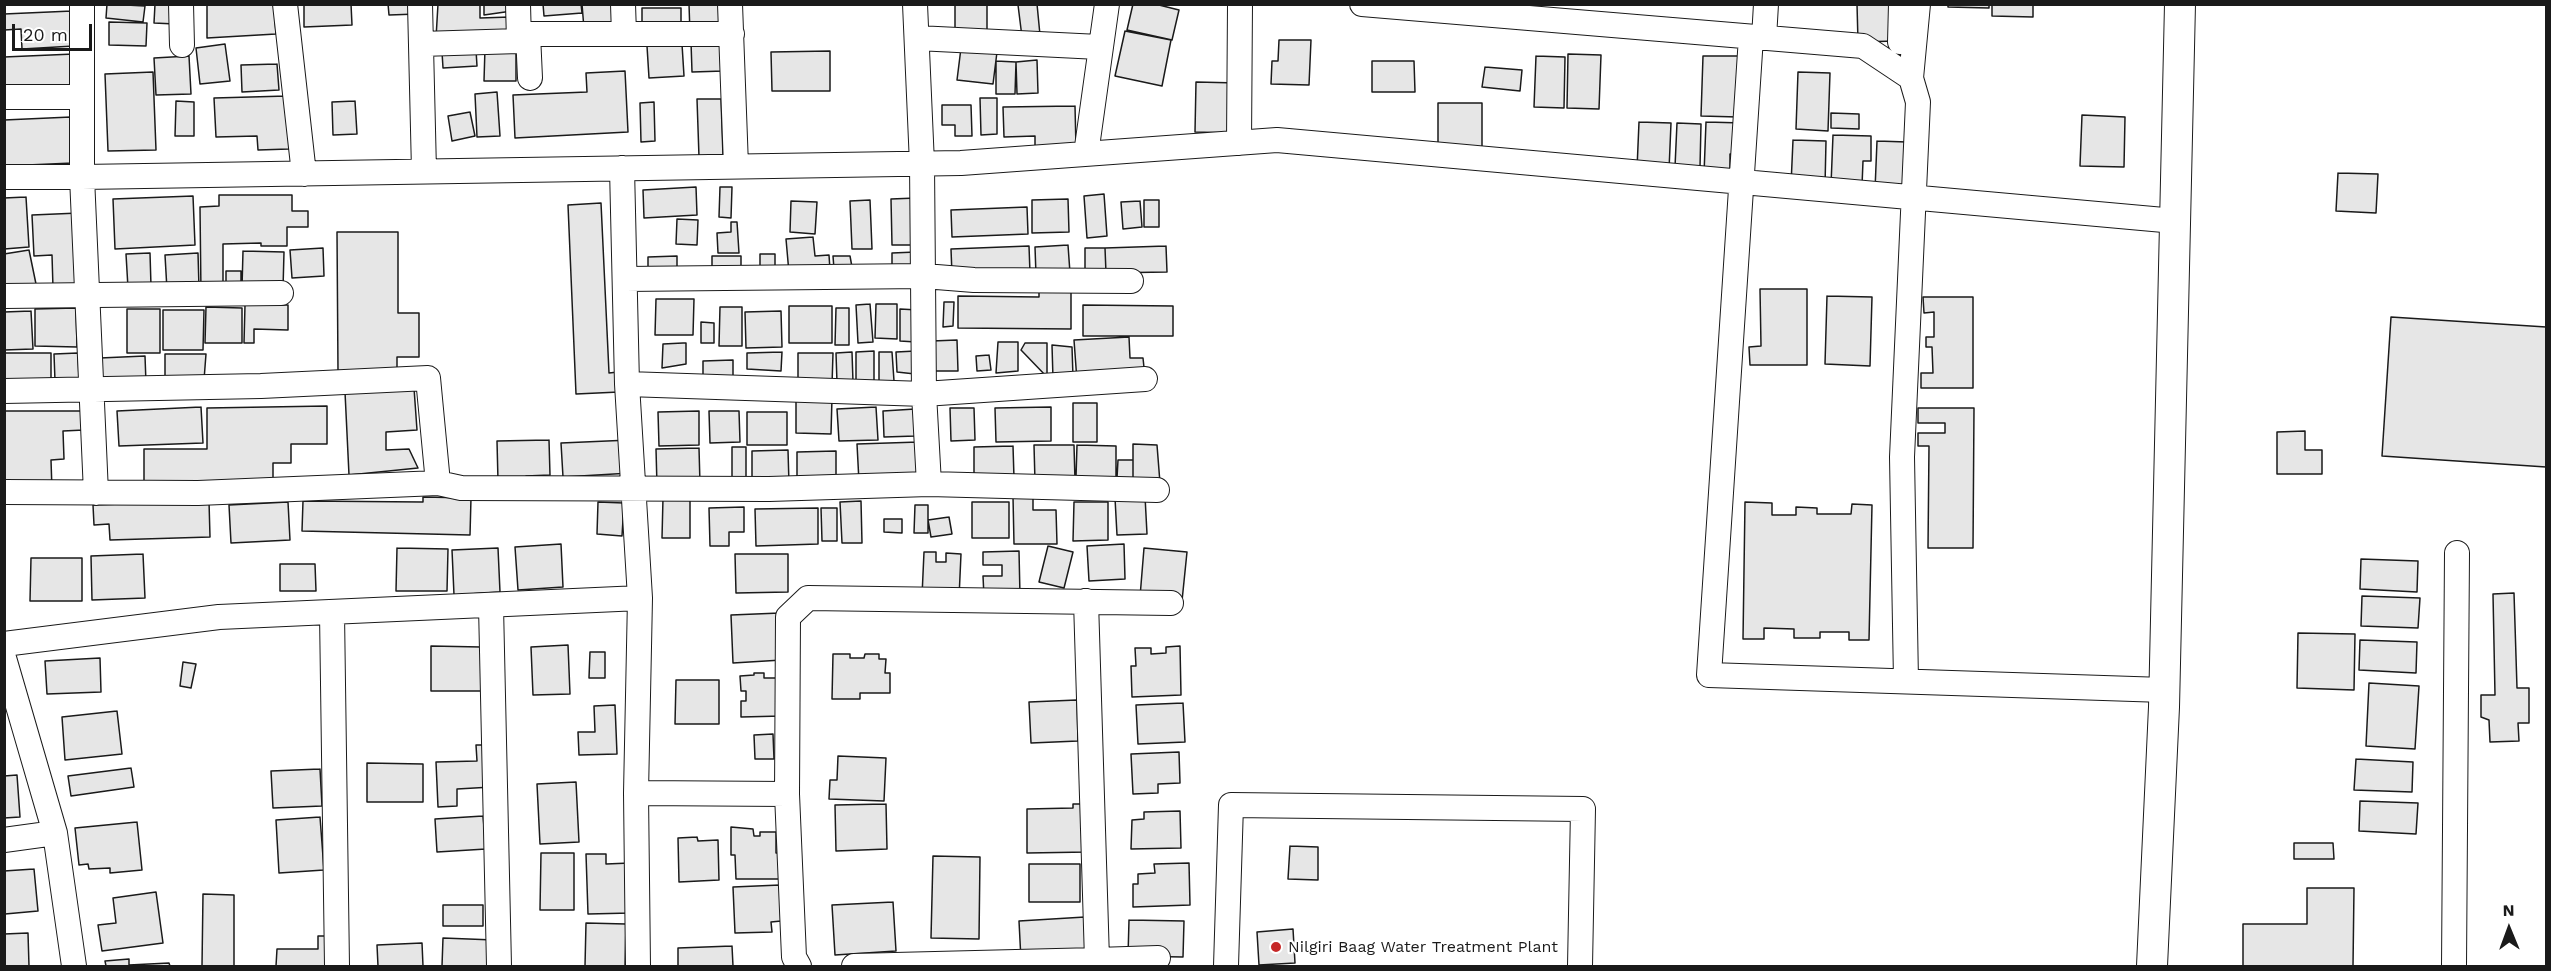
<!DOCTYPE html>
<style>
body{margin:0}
#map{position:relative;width:2551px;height:971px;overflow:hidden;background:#fff;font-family:"Work Sans",sans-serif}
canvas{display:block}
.frame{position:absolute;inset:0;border:6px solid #1a1a1a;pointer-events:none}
.north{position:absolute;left:2479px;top:899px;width:60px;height:60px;-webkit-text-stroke:4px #fff;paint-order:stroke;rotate:359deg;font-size:16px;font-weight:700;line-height:24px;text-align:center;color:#1a1a1a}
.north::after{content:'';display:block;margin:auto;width:21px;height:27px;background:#1a1a1a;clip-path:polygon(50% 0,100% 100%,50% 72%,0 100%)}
.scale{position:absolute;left:12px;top:24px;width:80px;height:27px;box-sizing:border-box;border:3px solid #1a1a1a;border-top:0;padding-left:8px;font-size:18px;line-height:21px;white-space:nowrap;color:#1a1a1a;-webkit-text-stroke:4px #fff;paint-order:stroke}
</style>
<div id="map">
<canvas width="2551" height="971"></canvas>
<div class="frame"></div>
<div class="north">N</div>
<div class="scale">20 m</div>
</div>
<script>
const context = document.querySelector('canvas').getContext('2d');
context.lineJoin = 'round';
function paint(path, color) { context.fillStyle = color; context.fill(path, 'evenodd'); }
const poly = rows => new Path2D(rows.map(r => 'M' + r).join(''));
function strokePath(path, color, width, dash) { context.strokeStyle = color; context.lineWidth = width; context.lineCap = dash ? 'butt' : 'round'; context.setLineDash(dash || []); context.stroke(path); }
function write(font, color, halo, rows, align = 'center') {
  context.font = font + ' "Work Sans",sans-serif'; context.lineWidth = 4.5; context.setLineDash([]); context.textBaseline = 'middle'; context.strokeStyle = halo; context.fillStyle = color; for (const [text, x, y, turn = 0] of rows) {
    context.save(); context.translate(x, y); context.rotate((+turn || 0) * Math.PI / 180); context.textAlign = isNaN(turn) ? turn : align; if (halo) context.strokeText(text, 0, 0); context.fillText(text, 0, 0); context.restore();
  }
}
const building = poly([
 [107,4,145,6,143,22,106,18,107,4],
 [155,4,175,4,175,24,154,23,155,4],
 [207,4,274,4,276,34,207,38,207,4],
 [304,4,351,4,352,25,304,27,304,4],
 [388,4,416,4,417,14,389,15,388,4],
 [438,4,480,4,480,18,510,17,512,35,436,38,438,4],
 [484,4,512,4,512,11,484,15,484,4],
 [543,4,581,4,582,13,544,16,543,4],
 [582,4,618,4,620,27,584,29,582,4],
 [689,4,727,4,727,33,690,34,689,4],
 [955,4,987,4,987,35,955,35,955,4],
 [1037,4,1040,35,1022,37,1018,5,1037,4],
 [1133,4,1155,4,1179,10,1172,40,1127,30,1133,4],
 [1857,4,1896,4,1897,41,1858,42,1857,4],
 [1948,4,1989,4,1989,8,1948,7,1948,4],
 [1992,4,2033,4,2033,17,1992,16,1992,4],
 [642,8,681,8,681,32,642,32,642,8],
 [72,11,74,46,22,49,21,29,4,30,4,14,72,11],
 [109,22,147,23,146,46,109,45,109,22],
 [1125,31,1171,40,1162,86,1115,76,1125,31],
 [1279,40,1311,40,1309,85,1271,84,1272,61,1278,61,1279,40],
 [723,41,724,71,692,72,691,42,723,41],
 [225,44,230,81,200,84,196,48,225,44],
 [682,44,684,76,649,78,647,46,682,44],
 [485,48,516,49,516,81,484,81,485,48],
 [961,48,997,52,993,84,957,80,961,48],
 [476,50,477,66,443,68,442,52,476,50],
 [830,51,830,91,772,91,771,52,830,51],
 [74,54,75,86,4,89,4,57,74,54],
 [1568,54,1601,55,1599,109,1567,108,1568,54],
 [189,56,191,94,156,95,154,58,189,56],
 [1536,56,1565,57,1564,108,1534,107,1536,56],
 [1703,56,1739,56,1738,117,1701,116,1703,56],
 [1037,60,1038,93,1017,94,1016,62,1037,60],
 [996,61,1016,62,1015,94,996,94,996,61],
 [1372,61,1414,61,1415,92,1372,92,1372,61],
 [277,64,279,90,242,92,241,65,277,64],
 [1485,67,1522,70,1520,91,1482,87,1485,67],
 [625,71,628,132,515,138,513,95,587,92,586,73,625,71],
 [153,72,156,150,108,151,105,74,153,72],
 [1798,72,1830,73,1828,131,1796,129,1798,72],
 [1196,82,1238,83,1231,133,1195,132,1196,82],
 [497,92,500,136,477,137,475,94,497,92],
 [287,96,289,149,258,150,257,136,216,137,214,98,287,96],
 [980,98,997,98,997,134,981,135,980,98],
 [697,99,721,99,723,156,699,157,697,99],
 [176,101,194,102,194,136,175,136,176,101],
 [355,101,357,134,333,135,332,102,355,101],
 [654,102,655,141,641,142,640,103,654,102],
 [1438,103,1482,103,1482,148,1438,148,1438,103],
 [942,105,971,105,972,136,955,136,955,125,942,125,942,105],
 [1075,106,1076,148,1035,149,1035,136,1004,137,1003,107,1075,106],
 [470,112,475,136,452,141,448,116,470,112],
 [1831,113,1859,114,1859,129,1831,128,1831,113],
 [2082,115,2125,117,2124,167,2080,166,2082,115],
 [71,117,73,163,4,166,4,120,71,117],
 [1639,122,1671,123,1669,170,1637,169,1639,122],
 [1706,122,1743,123,1742,154,1730,154,1730,175,1704,174,1706,122],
 [1677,123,1701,124,1700,167,1675,167,1677,123],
 [1833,135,1871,136,1871,161,1863,161,1862,186,1831,185,1833,135],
 [1793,140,1826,141,1825,186,1791,185,1793,140],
 [1877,141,1907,142,1906,192,1875,190,1877,141],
 [2338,173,2378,174,2376,213,2336,211,2338,173],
 [696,187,697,215,644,218,643,190,696,187],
 [720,187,732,187,731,218,719,217,720,187],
 [1104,194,1107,236,1087,238,1084,196,1104,194],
 [219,195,292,195,292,211,308,211,308,227,287,227,287,246,261,246,261,243,223,244,223,294,201,294,200,207,219,206,219,195],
 [193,196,195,245,115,249,113,199,193,196],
 [26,197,29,247,4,249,4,198,26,197],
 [916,198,916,245,892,245,891,199,916,198],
 [1068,199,1069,232,1032,233,1032,200,1068,199],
 [870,200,872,249,852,249,850,201,870,200],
 [1144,200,1159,200,1159,227,1144,227,1144,200],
 [791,201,817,202,815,234,790,232,791,201],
 [1140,201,1142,227,1123,229,1121,202,1140,201],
 [601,203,609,373,618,372,619,392,576,394,568,205,601,203],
 [1027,207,1028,234,952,237,951,210,1027,207],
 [79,213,83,287,53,288,52,255,34,256,32,215,79,213],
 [677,219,698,220,697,245,676,244,677,219],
 [731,222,737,222,739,253,718,253,717,233,731,232,731,222],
 [337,232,398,232,398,313,419,313,419,357,397,357,397,371,338,371,337,232],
 [813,237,815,256,829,255,830,270,789,273,786,239,813,237],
 [1068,245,1070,273,1036,275,1035,247,1068,245],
 [1029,246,1030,273,952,275,951,249,1029,246],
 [1166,246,1167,272,1106,273,1105,248,1166,246],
 [323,248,324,276,292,278,290,250,323,248],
 [1085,248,1105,248,1106,273,1085,274,1085,248],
 [29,250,36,284,4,290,4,254,29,250],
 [243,251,284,252,283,289,242,288,243,251],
 [916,252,914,269,892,267,892,253,916,252],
 [150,253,151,286,128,288,126,254,150,253],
 [198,253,199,288,167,290,165,255,198,253],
 [760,254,775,254,775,275,760,276,760,254],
 [677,256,677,274,648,275,648,257,677,256],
 [712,256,741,256,741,275,712,275,712,256],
 [833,256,850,256,852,267,834,269,833,256],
 [226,271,241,271,241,291,226,290,226,271],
 [1071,288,1071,329,958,328,958,296,1039,297,1039,289,1071,288],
 [1760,289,1807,289,1807,365,1750,365,1749,347,1761,346,1760,289],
 [1827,296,1872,297,1870,366,1825,364,1827,296],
 [1923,297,1973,297,1973,388,1921,388,1921,373,1933,373,1932,347,1926,347,1926,337,1934,337,1934,312,1924,313,1923,297],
 [656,299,694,299,693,335,655,335,656,299],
 [944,302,954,302,953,326,943,327,944,302],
 [870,304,873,342,858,343,856,305,870,304],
 [876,304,897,304,897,339,875,338,876,304],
 [245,305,288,305,288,330,254,329,254,343,244,343,245,305],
 [1083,305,1173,306,1173,336,1083,336,1083,305],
 [789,306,832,306,832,343,789,343,789,306],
 [206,307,242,308,242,343,205,343,206,307],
 [720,307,742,307,742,346,719,346,720,307],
 [76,308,77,347,35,346,35,309,76,308],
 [836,308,849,308,849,345,835,345,836,308],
 [127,309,160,309,160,353,127,353,127,309],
 [900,309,918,310,916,342,900,341,900,309],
 [163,310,204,310,203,350,163,350,163,310],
 [31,311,33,349,4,350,4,312,31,311],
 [781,311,782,347,746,348,745,312,781,311],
 [2391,317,2546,327,2546,467,2382,456,2391,317],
 [701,322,714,323,714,343,701,343,701,322],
 [1129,337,1130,358,1143,358,1145,377,1077,381,1074,340,1129,337],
 [957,340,958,371,933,371,932,341,957,340],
 [998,342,1018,342,1018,371,996,373,998,342],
 [683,343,686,343,686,364,662,368,663,344,683,343],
 [1025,343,1047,343,1047,377,1021,350,1025,343],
 [1052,345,1072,347,1073,377,1053,379,1052,345],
 [874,351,874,381,856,381,856,352,874,351],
 [916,351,915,374,897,372,896,352,916,351],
 [782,352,781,371,747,369,747,353,782,352],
 [852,352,853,382,837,383,836,353,852,352],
 [879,352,892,352,894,381,879,382,879,352],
 [4,353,51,353,51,386,4,386,4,353],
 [78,353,79,380,55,381,54,354,78,353],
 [798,353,833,353,832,385,798,385,798,353],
 [165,354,206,354,204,380,165,382,165,354],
 [989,355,991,370,977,371,976,356,989,355],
 [145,356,146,383,100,384,100,358,145,356],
 [733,360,733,378,703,379,703,361,733,360],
 [414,388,417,430,386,432,386,450,409,449,418,468,349,475,345,392,414,388],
 [796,398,832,398,831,434,796,433,796,398],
 [1073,403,1097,403,1097,442,1073,442,1073,403],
 [327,406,327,444,291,444,291,463,273,463,273,483,144,483,144,449,207,449,207,408,327,406],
 [201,407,203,443,119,446,117,411,201,407],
 [876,407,878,440,839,441,837,409,876,407],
 [1051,407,1051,441,996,442,995,408,1051,407],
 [950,408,974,408,975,440,951,441,950,408],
 [1918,408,1974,408,1973,548,1928,548,1929,446,1918,446,1918,433,1945,433,1945,423,1918,423,1918,408],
 [915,409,916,436,884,437,883,411,915,409],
 [4,411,83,411,84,430,63,431,64,459,51,460,52,490,4,491,4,411],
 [699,411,699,445,659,446,658,412,699,411],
 [709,411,739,411,740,442,710,443,709,411],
 [747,412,787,412,787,445,747,445,747,412],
 [2305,431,2305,450,2322,450,2322,474,2277,474,2277,432,2305,431],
 [549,440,550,475,526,476,526,480,498,481,497,441,549,440],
 [630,440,631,473,563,477,561,443,630,440],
 [919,442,921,480,859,482,857,444,919,442],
 [1133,444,1157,445,1160,483,1133,478,1133,444],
 [1034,445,1074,445,1075,481,1035,482,1034,445],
 [1077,445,1116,446,1116,478,1076,477,1077,445],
 [1013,446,1014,478,974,478,974,447,1013,446],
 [732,447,746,447,746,487,732,486,732,447],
 [699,448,700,484,657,486,656,449,699,448],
 [788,450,789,484,752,484,752,451,788,450],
 [836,451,836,483,797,483,797,452,836,451],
 [1118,460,1133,460,1133,478,1117,478,1118,460],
 [1033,496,1033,510,1056,510,1057,544,1014,544,1013,497,1033,496],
 [1145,496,1147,534,1117,535,1115,498,1145,496],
 [423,497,471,498,470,535,302,531,303,501,423,502,423,497],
 [663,498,690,498,690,538,662,538,663,498],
 [209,501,210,537,110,540,109,524,94,525,93,505,209,501],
 [861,501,862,543,842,543,840,502,861,501],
 [288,502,290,540,231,543,229,505,288,502],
 [598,502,624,503,622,536,597,534,598,502],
 [972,502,1009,502,1009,538,972,538,972,502],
 [1074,502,1108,502,1108,540,1073,541,1074,502],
 [1745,502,1772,503,1772,515,1796,515,1796,507,1817,508,1817,514,1851,514,1852,504,1872,505,1869,640,1849,640,1849,632,1820,632,1820,638,1794,638,1794,629,1764,628,1764,639,1743,639,1745,502],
 [915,505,928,505,928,533,914,533,915,505],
 [744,507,744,532,729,532,729,546,710,546,709,508,744,507],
 [818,508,818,544,756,546,755,509,818,508],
 [821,508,837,508,837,541,822,541,821,508],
 [949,517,952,534,931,537,928,520,949,517],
 [884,519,902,519,902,533,884,532,884,519],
 [561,544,563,587,518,590,515,547,561,544],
 [1124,544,1125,579,1089,581,1087,546,1124,544],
 [1048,546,1073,552,1064,588,1039,582,1048,546],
 [397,548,448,549,447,591,396,591,397,548],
 [498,548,500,592,454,595,452,550,498,548],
 [1144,548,1187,552,1182,601,1140,597,1144,548],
 [1019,551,1020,596,984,597,983,576,1002,576,1002,565,983,565,983,552,1019,551],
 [924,552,936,552,936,562,946,562,946,553,961,554,959,598,922,596,924,552],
 [143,554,145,598,92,600,91,556,143,554],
 [735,554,788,554,788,592,736,593,735,554],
 [31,558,82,558,82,601,30,601,31,558],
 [2361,559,2418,561,2417,592,2360,589,2361,559],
 [280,564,315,564,316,591,280,591,280,564],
 [2514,593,2517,688,2529,688,2529,723,2518,723,2519,741,2490,742,2489,720,2481,717,2481,695,2495,695,2493,594,2514,593],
 [2362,596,2420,598,2418,628,2361,626,2362,596],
 [780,613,782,660,733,663,731,615,780,613],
 [2298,633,2355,634,2354,690,2297,688,2298,633],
 [2360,640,2417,642,2416,673,2359,670,2360,640],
 [568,645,570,694,533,695,531,647,568,645],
 [431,646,481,647,481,691,431,691,431,646],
 [1180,646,1181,695,1132,697,1131,666,1136,666,1135,648,1151,648,1151,654,1166,653,1166,647,1180,646],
 [590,652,605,652,605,678,589,678,590,652],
 [833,654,850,654,850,658,864,658,865,654,879,654,879,659,886,659,885,673,890,673,890,693,860,693,860,699,832,699,833,654],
 [100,658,101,692,47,694,45,661,100,658],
 [183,662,196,664,191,688,180,686,183,662],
 [754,673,764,673,764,678,781,678,782,716,741,717,741,701,746,701,746,691,741,691,740,676,754,675,754,673],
 [676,680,719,680,719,724,675,724,676,680],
 [2369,683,2419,686,2415,749,2366,746,2369,683],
 [1077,700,1078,741,1031,743,1029,702,1077,700],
 [1183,703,1185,742,1138,744,1136,705,1183,703],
 [615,705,617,754,579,755,578,732,595,732,594,706,615,705],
 [117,711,122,754,65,760,62,717,117,711],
 [773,734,774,759,755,759,754,735,773,734],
 [476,745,491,745,492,787,457,789,457,806,438,807,436,762,477,761,476,745],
 [1179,752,1180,783,1158,784,1158,793,1133,794,1131,754,1179,752],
 [838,756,886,758,884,801,829,799,830,780,837,780,838,756],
 [2356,759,2413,762,2412,792,2354,790,2356,759],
 [367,763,423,764,423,802,367,802,367,763],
 [131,768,134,787,71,796,68,776,131,768],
 [320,769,322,806,273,808,271,771,320,769],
 [17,775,20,817,4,818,4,776,17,775],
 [576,782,579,842,540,844,537,784,576,782],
 [2360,801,2418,803,2416,834,2359,831,2360,801],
 [886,804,887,849,836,851,835,805,886,804],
 [1073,804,1087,804,1088,852,1027,853,1027,809,1073,808,1073,804],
 [1180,811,1181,848,1131,849,1132,820,1144,819,1144,812,1180,811],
 [483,816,486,849,437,852,435,819,483,816],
 [320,817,324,870,279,873,276,820,320,817],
 [137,822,142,870,110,873,110,868,89,869,88,864,79,865,75,828,137,822],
 [731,827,753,829,754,836,760,836,760,832,776,832,776,853,782,853,782,879,736,879,735,855,731,855,731,827],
 [697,837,698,841,718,840,719,880,679,882,678,838,697,837],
 [2294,843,2333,843,2334,859,2294,859,2294,843],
 [1290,846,1318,847,1318,880,1288,879,1290,846],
 [541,853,574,853,574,910,540,910,541,853],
 [586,854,606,854,606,864,630,863,631,913,588,914,586,854],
 [933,856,980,857,979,939,931,938,933,856],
 [1189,863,1190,905,1133,907,1133,884,1138,884,1138,874,1155,873,1154,864,1189,863],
 [1029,864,1080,864,1080,902,1029,902,1029,864],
 [34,869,38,911,5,914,4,871,34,869],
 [780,885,781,921,771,922,772,932,735,933,733,887,780,885],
 [2307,888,2354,888,2353,966,2243,966,2243,924,2307,924,2307,888],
 [156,892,163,943,102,951,98,925,116,923,113,898,156,892],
 [203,894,234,895,234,966,202,966,203,894],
 [893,902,896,951,835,955,832,905,893,902],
 [443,905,483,905,483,926,443,926,443,905],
 [1085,917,1087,955,1021,960,1019,921,1085,917],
 [1129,920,1184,921,1183,957,1128,956,1129,920],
 [586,923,626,924,625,966,585,966,586,923],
 [1293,929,1295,963,1259,965,1257,932,1293,929],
 [28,933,29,966,4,966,4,934,28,933],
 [318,936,328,936,327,966,276,966,277,949,318,949,318,936],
 [443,938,494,940,493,966,442,966,443,938],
 [422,943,423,966,378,966,377,945,422,943],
 [732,946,733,966,678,966,678,948,732,946],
 [129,959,129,965,169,963,170,966,106,966,105,961,129,959]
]);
paint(building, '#e6e6e6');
strokePath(building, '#1a1a1a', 1.5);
const minor = poly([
 [82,4,82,177,961,163,1277,140,2175,221],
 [181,4,182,45],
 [285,4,304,174],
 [420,4,424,171],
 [518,4,519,41],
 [623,4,624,34],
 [730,4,736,166],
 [915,4,922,164,924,394,929,484],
 [1362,4,1863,46,1911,78,1918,102,1902,457,1906,681],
 [528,34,530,78],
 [1751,37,1709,675,2164,690],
 [917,38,1099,47],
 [1764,38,1766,4],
 [1900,42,1901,4],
 [421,44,519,41,528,34,732,34],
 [1911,78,1918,4],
 [4,97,82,97],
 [1239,143,1240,4],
 [1086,154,1107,4],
 [622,168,627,384,640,598,636,793,638,966],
 [4,177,82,177,96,493],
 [625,279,924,276,974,280,1131,281],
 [4,296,281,293],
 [627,384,924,394,1145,379],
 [4,391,261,386,428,378,438,483],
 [4,492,198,493,438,483,461,488,769,489,929,484,1157,490],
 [491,606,499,966],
 [332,613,337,966],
 [4,644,219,617,640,598],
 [4,658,55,833,74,966],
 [636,793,787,794,788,617,808,598,1171,603],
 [787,794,794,957,799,966],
 [4,840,55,833],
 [1097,960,1158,958],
 [854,966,1097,960,1086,601],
 [1226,966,1231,805,1583,809,1580,966],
 [2454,966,2457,553]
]);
const tertiary = poly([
 [2152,966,2164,707,2180,4]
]);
strokePath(minor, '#1a1a1a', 26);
strokePath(tertiary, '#1a1a1a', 32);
strokePath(minor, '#fff', 24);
strokePath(tertiary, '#fff', 30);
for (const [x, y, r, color] of [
 [1276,947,6,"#c62828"]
]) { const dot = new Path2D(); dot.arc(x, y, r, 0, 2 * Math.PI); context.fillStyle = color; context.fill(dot); strokePath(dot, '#fff', 2); }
write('16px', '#1a1a1a', '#fff', [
 ["Nilgiri Baag Water Treatment Plant",1288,947]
], 'left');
</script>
